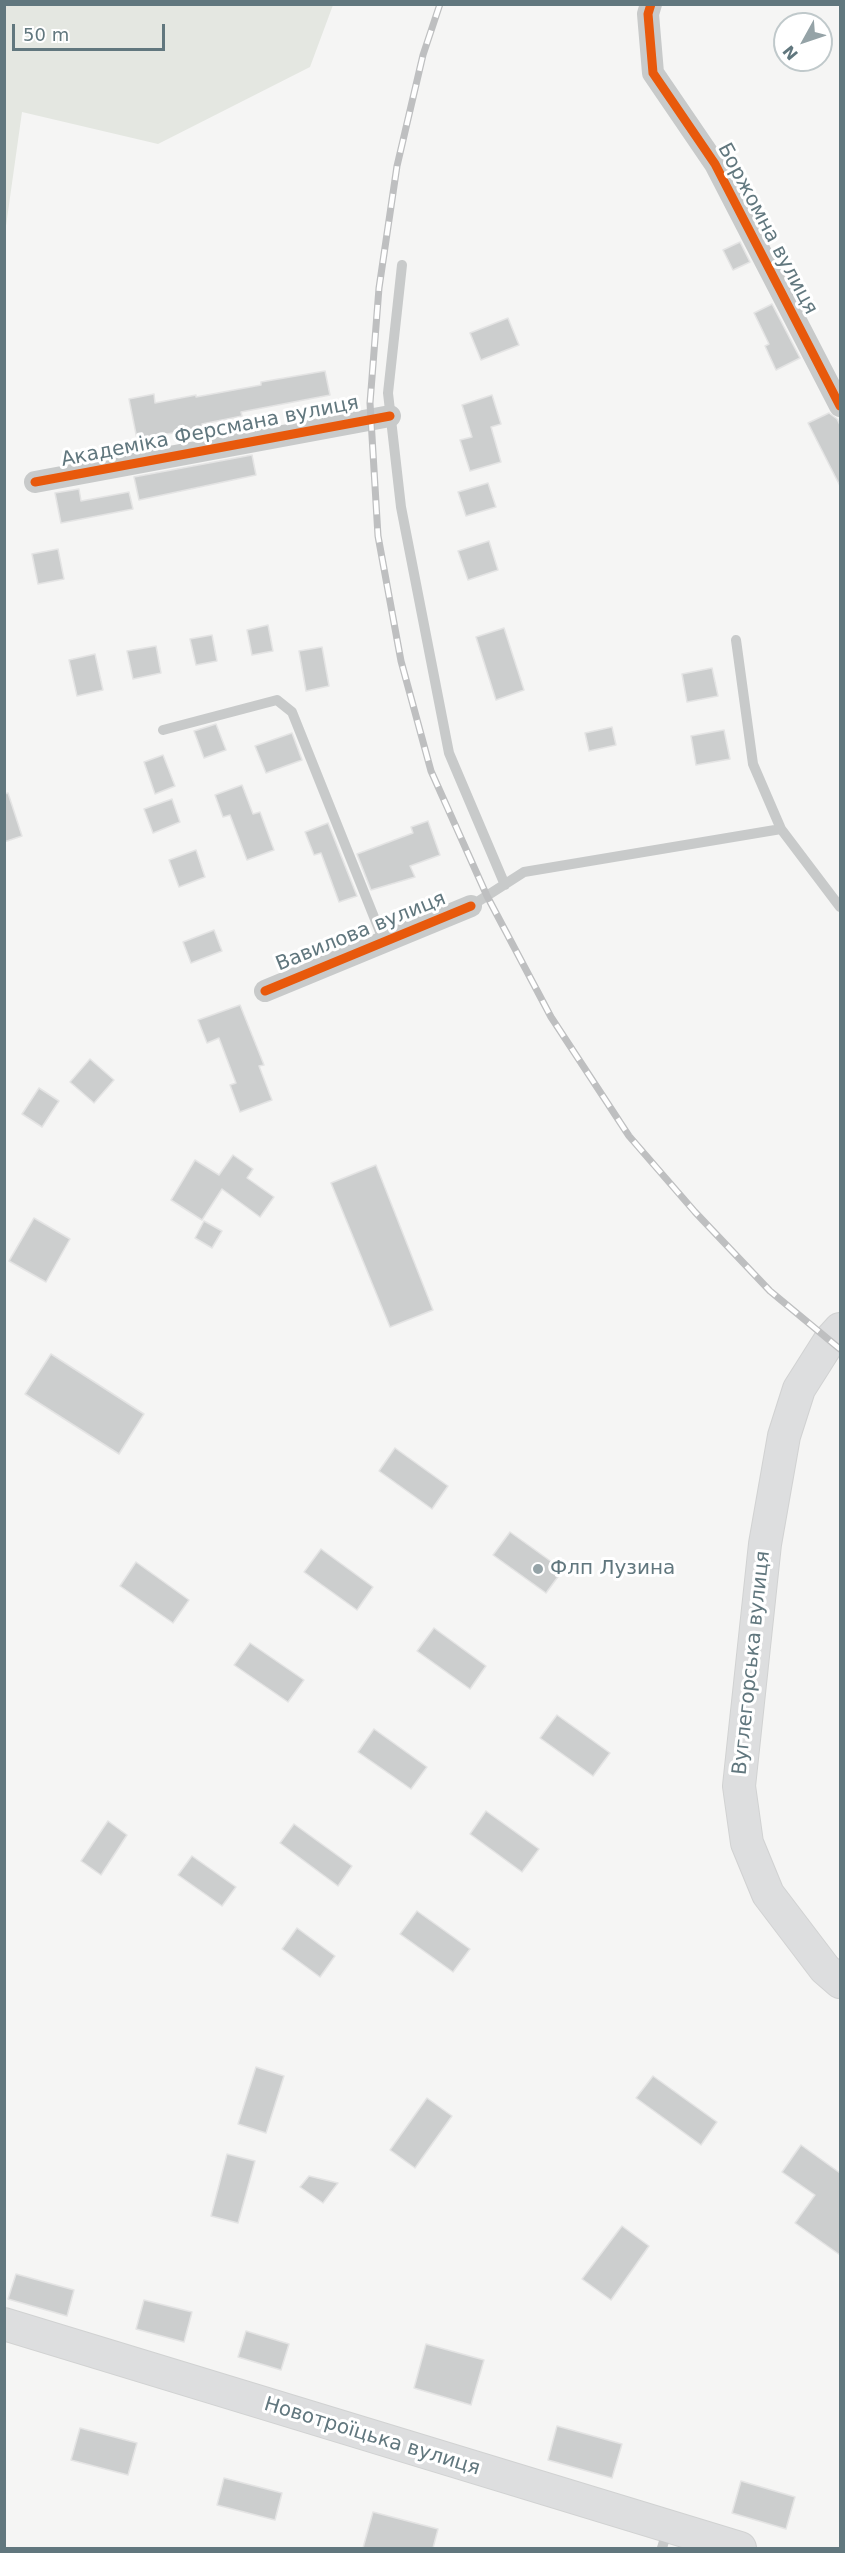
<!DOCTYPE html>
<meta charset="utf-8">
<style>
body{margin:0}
#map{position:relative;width:845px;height:2553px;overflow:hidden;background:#f5f5f4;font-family:"DejaVu Sans",sans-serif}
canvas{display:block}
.frame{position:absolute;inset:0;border:6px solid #61777e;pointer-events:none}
.north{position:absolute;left:773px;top:12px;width:60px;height:60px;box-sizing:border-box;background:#fff;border:2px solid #c0c9cb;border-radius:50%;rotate:230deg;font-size:16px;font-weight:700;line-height:24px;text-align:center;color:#61777e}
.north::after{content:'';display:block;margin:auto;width:21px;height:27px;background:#95a3a7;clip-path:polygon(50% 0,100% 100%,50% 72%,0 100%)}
.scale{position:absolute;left:12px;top:24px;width:153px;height:27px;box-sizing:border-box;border:3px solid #61777e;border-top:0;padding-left:8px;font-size:18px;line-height:21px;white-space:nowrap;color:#61777e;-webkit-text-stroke:4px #fff;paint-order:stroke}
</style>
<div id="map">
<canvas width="845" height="2553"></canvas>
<div class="frame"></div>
<div class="north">N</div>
<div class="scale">50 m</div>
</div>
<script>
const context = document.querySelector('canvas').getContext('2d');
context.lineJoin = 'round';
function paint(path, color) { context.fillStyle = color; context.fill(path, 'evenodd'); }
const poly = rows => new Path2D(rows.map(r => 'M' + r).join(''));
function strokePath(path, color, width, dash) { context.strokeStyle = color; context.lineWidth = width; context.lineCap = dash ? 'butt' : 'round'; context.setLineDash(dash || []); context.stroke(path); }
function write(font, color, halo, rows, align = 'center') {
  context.font = font + ' "DejaVu Sans",sans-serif'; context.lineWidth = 6; context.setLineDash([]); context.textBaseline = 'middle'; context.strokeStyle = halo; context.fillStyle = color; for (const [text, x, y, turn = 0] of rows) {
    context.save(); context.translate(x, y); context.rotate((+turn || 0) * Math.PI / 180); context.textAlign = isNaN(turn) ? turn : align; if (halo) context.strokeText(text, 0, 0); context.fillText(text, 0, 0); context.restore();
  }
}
paint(poly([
 [5,4,333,4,333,5,310,67,158,144,22,112,5,233]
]), '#e4e7e1');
const building = poly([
 [740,242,750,262,733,270,723,250,740,242],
 [772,304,800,358,776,370,765,346,769,344,754,313,772,304],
 [508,318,519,345,481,360,470,333,508,318],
 [325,371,330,395,241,412,242,416,202,424,203,428,137,439,129,399,154,394,155,403,196,395,196,397,261,385,261,382,325,371],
 [492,395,501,424,491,427,501,462,470,471,460,440,472,437,462,405,492,395],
 [829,413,837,419,840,425,840,486,808,423,829,413],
 [252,455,256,475,139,500,134,477,252,455],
 [488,483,496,507,466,516,458,492,488,483],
 [79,489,81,501,129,492,133,509,61,523,55,493,79,489],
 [489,541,498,570,468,580,458,551,489,541],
 [58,549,64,579,38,584,32,554,58,549],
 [268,625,273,651,252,655,247,630,268,625],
 [504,628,524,690,496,700,476,637,504,628],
 [212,635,217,661,196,665,190,639,212,635],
 [156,646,161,673,133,679,127,651,156,646],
 [322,647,329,686,306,691,299,651,322,647],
 [95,654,103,690,77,696,69,660,95,654],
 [712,668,718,696,687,702,682,674,712,668],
 [216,724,226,750,204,758,194,731,216,724],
 [612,727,616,745,589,751,585,733,612,727],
 [724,730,730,759,696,765,691,736,724,730],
 [292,733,302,760,266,773,255,746,292,733],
 [163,755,175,786,155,794,144,762,163,755],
 [242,785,253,814,260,812,274,850,247,860,230,815,223,817,215,795,242,785],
 [8,793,22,836,4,842,4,794,8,793],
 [172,799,180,822,153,833,144,809,172,799],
 [428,821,440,855,410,866,415,877,371,890,357,854,413,833,411,827,428,821],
 [328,823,357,896,339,902,321,853,314,855,305,832,328,823],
 [196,850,205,877,179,887,169,860,196,850],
 [214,930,222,951,191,963,183,942,214,930],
 [240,1005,264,1065,259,1066,272,1100,240,1112,230,1085,236,1083,219,1038,207,1043,198,1020,240,1005],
 [90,1059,114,1080,94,1103,70,1082,90,1059],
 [39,1088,59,1101,42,1127,22,1114,39,1088],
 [233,1155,253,1169,247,1178,274,1197,260,1217,222,1189,202,1220,171,1200,195,1160,219,1175,233,1155],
 [376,1165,433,1310,390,1327,331,1183,376,1165],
 [34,1218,70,1239,46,1282,9,1261,34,1218],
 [204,1221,222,1231,212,1248,195,1238,204,1221],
 [51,1354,144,1414,119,1454,25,1394,51,1354],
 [395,1448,448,1486,432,1509,379,1471,395,1448],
 [510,1532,563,1570,546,1593,493,1555,510,1532],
 [321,1549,373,1587,357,1610,304,1572,321,1549],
 [136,1562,189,1600,173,1623,120,1586,136,1562],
 [434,1628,486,1666,470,1689,417,1651,434,1628],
 [250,1643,304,1680,288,1702,234,1665,250,1643],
 [557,1715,610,1753,593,1776,540,1738,557,1715],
 [374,1729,427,1767,411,1789,358,1752,374,1729],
 [486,1811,539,1849,522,1872,470,1834,486,1811],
 [108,1821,127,1835,101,1875,81,1861,108,1821],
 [294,1824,352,1866,338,1886,280,1843,294,1824],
 [192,1856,236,1887,222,1906,178,1875,192,1856],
 [417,1911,470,1949,453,1972,400,1934,417,1911],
 [297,1928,335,1956,320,1977,282,1949,297,1928],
 [256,2067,284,2076,266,2133,238,2124,256,2067],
 [653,2076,717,2122,701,2145,636,2098,653,2076],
 [427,2098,452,2116,415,2168,390,2150,427,2098],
 [801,2145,840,2173,840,2255,795,2223,815,2195,782,2172,801,2145],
 [227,2154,255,2161,238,2223,211,2216,227,2154],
 [309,2176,338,2183,323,2203,300,2187,309,2176],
 [622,2226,649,2246,611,2300,582,2279,622,2226],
 [16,2274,74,2290,67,2316,8,2299,16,2274],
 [144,2300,192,2312,184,2342,136,2329,144,2300],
 [246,2331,289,2344,281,2370,238,2357,246,2331],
 [426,2344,484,2360,471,2405,414,2388,426,2344],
 [557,2426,622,2444,612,2478,548,2460,557,2426],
 [80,2428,137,2443,128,2475,71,2460,80,2428],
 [224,2478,282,2493,275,2520,217,2505,224,2478],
 [741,2481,795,2497,786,2529,732,2513,741,2481],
 [373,2512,438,2529,433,2548,363,2548,373,2512]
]);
paint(building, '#cccece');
strokePath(building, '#e4e4e4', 1.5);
const secondary = poly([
 [840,1329,830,1340,799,1389,784,1436,765,1544,739,1786,747,1843,768,1894,825,1969,840,1982],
 [4,2324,740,2548]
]);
strokePath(secondary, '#d1d2d2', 34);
strokePath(poly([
 [402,265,388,393,401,507,449,753,505,885],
 [736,640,753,764,781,829],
 [163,730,277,700,292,712,384,942],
 [471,906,524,872,781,829,840,907],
 [662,2548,668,2528]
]), '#c8caca', 10);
strokePath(poly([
 [651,4,648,14,653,73,715,164,840,406],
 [35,482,390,416],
 [265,991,471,906]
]), '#c8caca', 22);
strokePath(secondary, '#dddedf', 32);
const rail = poly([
 [440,4,423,55,397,166,379,288,370,403,378,536,401,661,431,771,487,896,551,1017,629,1136,695,1212,770,1291,840,1349]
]);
strokePath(rail, '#bebfc0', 7);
strokePath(rail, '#fff', 4.5, [14]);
strokePath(poly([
 [651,4,648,14,653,73,715,164,840,406],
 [35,482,390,416],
 [265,991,471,906]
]), '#e8590c', 9);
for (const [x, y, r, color] of [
 [538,1569,6,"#95a3a7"]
]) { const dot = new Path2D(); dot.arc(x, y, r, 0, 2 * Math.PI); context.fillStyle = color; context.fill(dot); strokePath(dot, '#fff', 2); }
write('20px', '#61777e', '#fff', [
 ["Боржомна вулиця",767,229,62],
 ["Академіка Ферсмана вулиця",210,432,-11],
 ["Вавилова вулиця",361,932,-22],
 ["Вуглегорська вулиця",752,1663,-84],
 ["Новотроїцька вулиця",372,2437,17]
]);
write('20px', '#61777e', '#fff', [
 ["Флп Лузина",550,1569]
], 'left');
</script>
